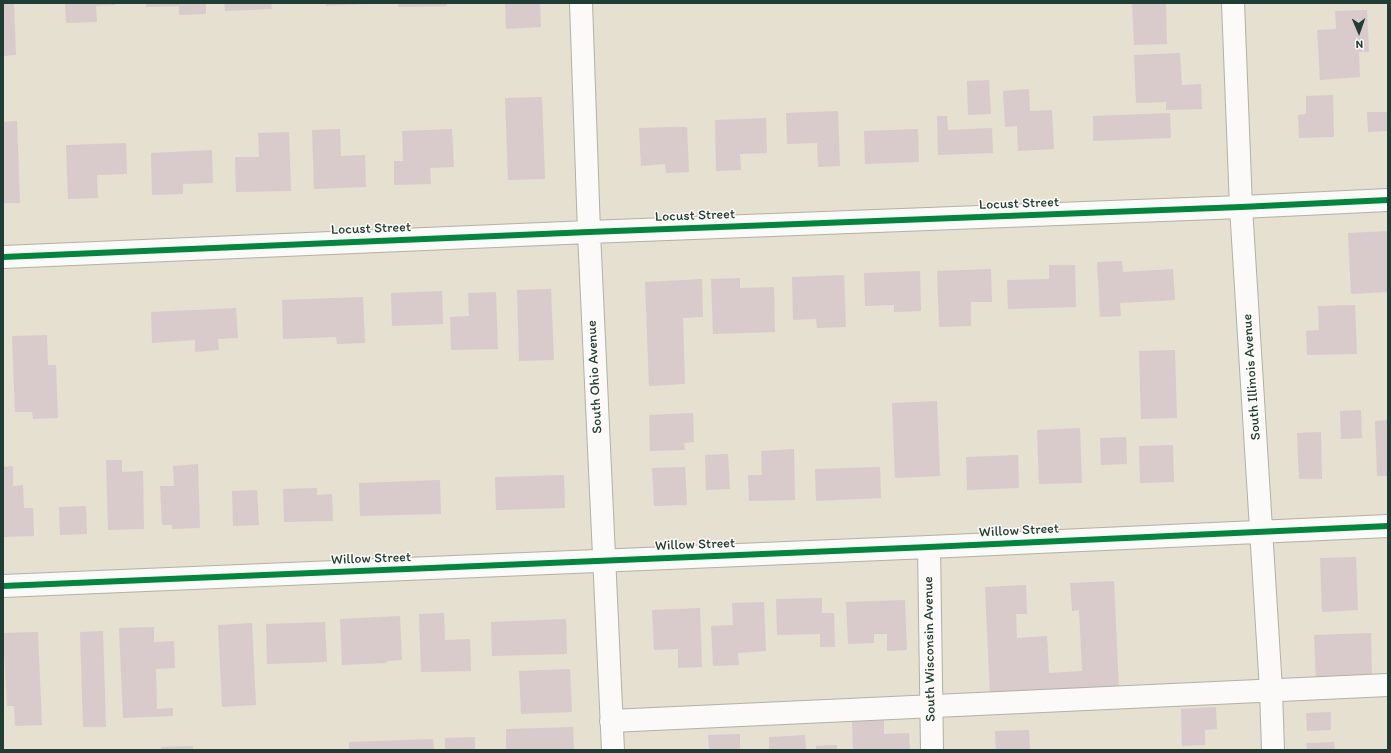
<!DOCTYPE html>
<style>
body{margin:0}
#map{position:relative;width:1391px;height:753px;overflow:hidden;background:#e5e0cf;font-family:Itim,sans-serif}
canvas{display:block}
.frame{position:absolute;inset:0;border:4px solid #1f3d34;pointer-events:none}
.north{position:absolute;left:1339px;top:12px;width:40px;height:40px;-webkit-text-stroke:3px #fdfcf7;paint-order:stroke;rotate:178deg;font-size:11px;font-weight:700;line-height:16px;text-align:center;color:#1f3d34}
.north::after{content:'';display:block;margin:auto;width:14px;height:18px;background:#1f3d34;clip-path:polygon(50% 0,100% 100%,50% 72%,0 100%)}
</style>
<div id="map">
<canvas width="1391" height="753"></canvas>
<div class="frame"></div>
<div class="north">N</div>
</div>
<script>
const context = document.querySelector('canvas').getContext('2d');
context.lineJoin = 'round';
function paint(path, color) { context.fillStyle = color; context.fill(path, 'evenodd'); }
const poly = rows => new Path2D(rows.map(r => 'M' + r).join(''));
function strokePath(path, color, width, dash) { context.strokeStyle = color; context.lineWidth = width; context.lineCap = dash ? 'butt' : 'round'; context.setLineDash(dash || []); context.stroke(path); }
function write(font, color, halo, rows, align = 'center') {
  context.font = font + ' Itim,sans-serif'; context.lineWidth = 3; context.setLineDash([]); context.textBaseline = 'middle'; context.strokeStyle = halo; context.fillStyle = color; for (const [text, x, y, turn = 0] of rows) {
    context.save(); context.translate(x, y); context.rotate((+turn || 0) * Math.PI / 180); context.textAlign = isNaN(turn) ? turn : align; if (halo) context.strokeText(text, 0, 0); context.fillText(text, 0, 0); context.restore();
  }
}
paint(poly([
 [3,3,14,3,16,55,3,56],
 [65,3,115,3,115,5,96,6,97,22,66,23],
 [146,3,206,3,206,14,179,15,179,6,146,7],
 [224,3,271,3,272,9,225,11],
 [326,3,366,3,366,4,326,6],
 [398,3,447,3,447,6,398,7],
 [505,3,540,3,541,27,506,29],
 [1132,3,1166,3,1167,44,1134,45],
 [1367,10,1369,52,1359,52,1360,77,1320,80,1317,30,1336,29,1335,11],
 [1180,53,1182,85,1201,84,1202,109,1166,110,1166,102,1136,103,1134,55],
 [989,80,991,114,968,115,967,81],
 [1029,89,1030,111,1052,110,1054,149,1018,151,1017,126,1005,127,1003,91],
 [1333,95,1334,137,1299,138,1298,115,1306,114,1306,96],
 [542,97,545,179,508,180,505,98],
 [838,111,840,166,818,167,817,143,787,144,786,113],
 [1367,112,1387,112,1388,131,1368,132],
 [1170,113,1171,138,1093,141,1093,116],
 [937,116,947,116,948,130,992,128,993,153,938,155],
 [766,118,767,153,740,154,741,170,716,171,715,120],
 [17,121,20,203,3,203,3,122],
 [674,127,687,127,689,172,666,173,665,164,641,166,639,128],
 [340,129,341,156,365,155,366,187,314,189,312,130],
 [452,129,454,167,430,168,431,184,394,185,394,161,403,161,402,131],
 [918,129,919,162,865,164,864,131],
 [289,132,291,191,236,192,235,157,259,157,258,133],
 [126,143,127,174,97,175,98,198,68,199,66,145],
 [212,150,213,183,183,184,183,194,152,195,151,153],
 [1388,231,1388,292,1351,294,1348,233],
 [1122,261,1123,272,1173,269,1175,300,1120,303,1121,316,1100,317,1097,262],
 [1049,265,1075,265,1076,307,1008,309,1007,280,1049,279],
 [991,269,992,302,971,302,971,326,939,327,937,271],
 [920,271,921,311,894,312,894,305,865,306,864,273],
 [844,275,846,327,817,328,816,319,793,320,792,277],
 [740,278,740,288,774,287,775,332,713,334,711,279],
 [702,279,703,317,683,318,685,384,649,386,645,282],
 [551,289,554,360,519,361,517,290],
 [442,291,443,324,392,326,391,293],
 [496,292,498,349,451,350,450,317,469,316,468,293],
 [363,297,365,343,337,344,336,337,283,339,282,300],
 [1355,305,1357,354,1307,355,1306,331,1319,330,1318,306],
 [236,308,238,338,218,339,219,350,195,352,195,340,152,343,151,312],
 [47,335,48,365,56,365,58,418,33,419,32,412,15,412,12,336],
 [1175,350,1177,418,1141,419,1139,351],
 [937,401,940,476,895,478,892,403],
 [1361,410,1362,438,1341,439,1340,411],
 [693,413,694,442,684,443,685,450,650,451,649,415],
 [1388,420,1388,476,1377,476,1375,421],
 [1080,428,1082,483,1039,484,1037,430],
 [1321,432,1322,479,1299,479,1297,433],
 [1126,437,1127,464,1101,465,1100,438],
 [1173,445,1174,482,1140,483,1139,446],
 [794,449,795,500,749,501,748,475,762,475,761,451],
 [728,454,730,489,706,490,705,455],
 [1018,455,1019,488,967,490,966,457],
 [106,460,122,460,122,472,143,471,144,529,108,530],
 [198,464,200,528,172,529,172,525,162,525,160,486,174,486,173,466],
 [13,466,13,486,23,485,24,508,33,508,34,536,3,537,3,467],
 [685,467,687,505,654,506,652,468],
 [880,467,881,498,816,501,815,469],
 [564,475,565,508,496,510,495,477],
 [440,480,441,514,360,516,359,483],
 [317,488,317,495,332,494,333,521,284,522,283,489],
 [257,490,259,525,233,526,232,491],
 [86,506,87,534,60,535,59,507],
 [1356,557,1358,610,1322,612,1320,558],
 [1114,581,1119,690,990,696,985,587,1026,585,1027,614,1016,614,1017,638,1047,636,1049,673,1082,671,1079,610,1072,611,1070,583],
 [822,598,822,613,834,613,835,647,820,647,820,634,777,635,776,599],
 [905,600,907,650,887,651,887,634,874,634,874,643,848,644,846,602],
 [764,602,766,651,738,653,739,665,713,666,711,626,733,625,732,603],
 [700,608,702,667,678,668,678,649,654,650,652,610],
 [444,613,445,640,470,639,471,671,421,672,419,614],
 [400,616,402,660,387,661,387,663,342,665,340,619],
 [566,619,567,654,492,656,491,622],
 [325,622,327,662,267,664,266,624],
 [252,623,256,705,222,707,218,625],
 [154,627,154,642,174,641,175,668,156,669,157,709,173,708,173,716,123,718,119,628],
 [103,631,106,727,83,727,80,632],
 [38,632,42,725,15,726,14,706,7,706,3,633],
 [1371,633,1372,678,1316,680,1314,635],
 [570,669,572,712,521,714,519,671],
 [1216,707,1217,729,1205,730,1205,745,1182,746,1181,709],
 [1331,712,1331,730,1307,731,1306,713],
 [884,720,884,734,909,733,910,750,853,750,852,721],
 [573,727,574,750,506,750,506,729],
 [1029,730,1030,750,996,750,995,731],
 [740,734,740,750,709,750,708,735],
 [805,735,806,750,769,750,769,737],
 [475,737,475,750,445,750,445,738],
 [433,739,434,750,349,750,349,742],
 [1334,742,1335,750,1307,750,1306,743],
 [837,745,837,750,816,750,816,746],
 [193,746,193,750,161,750,161,747]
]), '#d9cacc');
const minor = poly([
 [581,3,589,232,613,750],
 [1233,3,1241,207,1271,690,1273,750],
 [3,257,589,232,1241,207,1388,200],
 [929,547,932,750],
 [3,586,929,547,1388,526],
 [611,721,1388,685]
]);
strokePath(minor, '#b1b1a6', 24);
strokePath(minor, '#fbfaf8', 22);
strokePath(poly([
 [3,257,589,232,1241,207,1388,200],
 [3,586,929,547,1388,526]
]), '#00873e', 6);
write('14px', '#1f3d34', '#fdfcf7', [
 ["Locust Street",1019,204,-2],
 ["Locust Street",695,216,-2],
 ["Locust Street",371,229,-2],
 ["South Ohio Avenue",595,377,-93],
 ["South Illinois Avenue",1252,377,-94],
 ["Willow Street",1019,531,-3],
 ["Willow Street",695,545,-2],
 ["Willow Street",371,559,-2],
 ["South Wisconsin Avenue",930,649,-91]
]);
</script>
